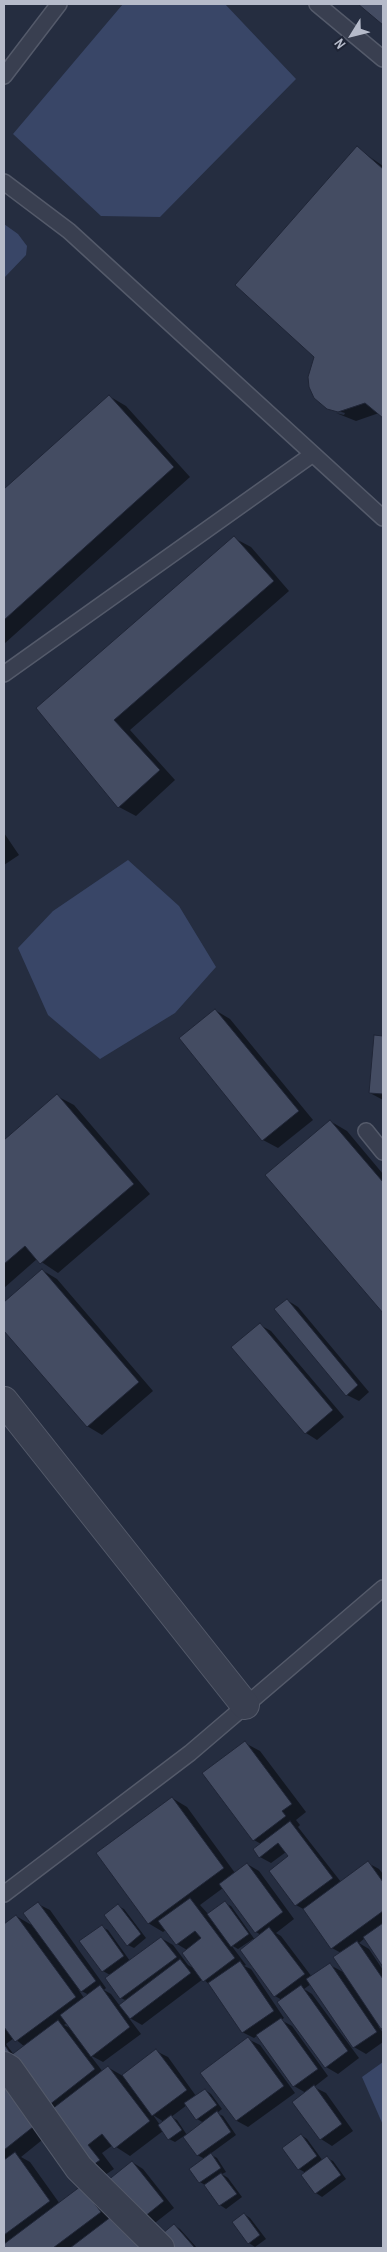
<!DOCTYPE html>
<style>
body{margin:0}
#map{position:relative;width:387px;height:2252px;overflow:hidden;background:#252d40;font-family:"Archivo Narrow",sans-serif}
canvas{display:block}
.frame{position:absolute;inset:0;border:5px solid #b6bbca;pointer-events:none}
.north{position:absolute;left:327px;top:10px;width:50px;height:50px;-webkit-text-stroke:4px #1e2435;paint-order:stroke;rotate:234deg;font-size:14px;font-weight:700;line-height:20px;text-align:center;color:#b6bbca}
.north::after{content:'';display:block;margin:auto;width:18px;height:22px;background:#b6bbca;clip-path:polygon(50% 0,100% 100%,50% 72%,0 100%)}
</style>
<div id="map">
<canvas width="387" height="2252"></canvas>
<div class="frame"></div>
<div class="north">N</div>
</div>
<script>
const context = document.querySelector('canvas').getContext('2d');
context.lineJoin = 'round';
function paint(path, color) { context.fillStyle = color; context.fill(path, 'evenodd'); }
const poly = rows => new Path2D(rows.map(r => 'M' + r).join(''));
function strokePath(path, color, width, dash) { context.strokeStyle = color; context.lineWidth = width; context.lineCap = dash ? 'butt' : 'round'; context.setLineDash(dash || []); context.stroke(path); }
paint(poly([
 [123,4,225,4,296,79,160,217,101,216,13,134],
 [4,224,18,234,27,246,26,255,4,278],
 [128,860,179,906,216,967,175,1013,100,1059,48,1015,18,948,53,911],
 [383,2062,383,2125,362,2077]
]), '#394667');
paint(poly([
 [357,148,383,166,383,417,379,413,356,421,336,413,344,415,345,413,328,408,316,357],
 [109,396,126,406,190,477,4,644,4,491],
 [234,538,251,547,289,591,130,730,175,780,136,816,119,807,38,708],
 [4,833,19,855,4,865],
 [215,1010,230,1019,313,1120,278,1148,263,1140],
 [375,1036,383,1037,383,1100,370,1093],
 [57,1096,74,1105,150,1194,58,1273,37,1259,4,1288,4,1142],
 [330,1121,347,1131,383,1174,383,1312,267,1175],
 [42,1270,57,1279,153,1391,102,1435,87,1426,4,1329,4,1303],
 [287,1300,298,1307,369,1392,359,1401,347,1395],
 [260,1325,271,1331,344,1417,317,1440,306,1433],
 [245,1743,260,1751,306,1812,296,1820,300,1825,298,1827,341,1882,368,1863,379,1869,383,1874,383,1965,365,1938,359,1943,369,1949,383,1970,383,2029,378,2026,383,2033,383,2042,366,2054,354,2047,311,1984,304,1989,312,1994,359,2058,338,2074,326,2067,282,2000,275,1996,253,1939,238,1949,231,1945,246,1965,244,1966,251,1969,284,2018,281,2020,292,2026,328,2076,314,2087,326,2093,353,2131,332,2146,321,2139,306,2093,294,2086,258,2035,254,2038,242,2032,210,1985,203,1979,142,2025,128,2017,141,2034,103,2062,90,2055,103,2072,109,2068,123,2076,156,2051,168,2057,196,2096,205,2090,211,2094,222,2109,217,2113,223,2116,236,2135,210,2154,217,2158,226,2172,222,2174,228,2178,242,2197,226,2209,220,2205,205,2185,200,2182,205,2159,197,2155,184,2136,175,2142,169,2139,163,2131,130,2156,113,2145,102,2153,114,2169,105,2175,4,2065,4,1925,16,1916,35,1927,38,1904,50,1910,106,1988,104,1990,111,1994,120,2006,127,2001,121,1998,110,1975,103,1971,102,1927,108,1930,130,1961,161,1938,173,1945,188,1965,195,1969,187,1950,177,1944,166,1930,163,1932,148,1923,172,1798,187,1807,235,1873,247,1864,259,1871,294,1919,276,1933,281,1936,312,1977,330,1965,345,1973,341,1953,332,1948,305,1910,296,1905,271,1871,290,1857,286,1852,271,1863,260,1857,261,1844,254,1840],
 [223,1888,256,1932,261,1935,255,1940,231,1906,225,1903,209,1915,200,1905],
 [78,1989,89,1995,84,1998],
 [67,2023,72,2029,64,2025],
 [14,2038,25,2047,14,2055,6,2044],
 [187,2105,197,2119,204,2123,187,2135,177,2120,171,2117],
 [153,2115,164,2122,160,2125],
 [118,1906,124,1909,146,1938,134,1948,128,1945],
 [248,2039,260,2045,295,2093,248,2127,237,2121,202,2073],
 [4,2077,52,2132,21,2157,30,2162,60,2204,81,2187,148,2248,4,2248],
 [301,2135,307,2139,323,2161,327,2158,333,2161,346,2179,322,2197,316,2193,306,2173,299,2169],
 [132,2162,143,2169,174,2208,151,2226,140,2220],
 [244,2214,250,2218,266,2239,255,2247,249,2243],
 [174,2225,180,2229,197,2248,168,2248]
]), '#0007');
const building = poly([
 [358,4,383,4,383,25,358,4],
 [357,146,383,169,383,418,365,403,338,412,327,409,314,398,309,387,308,377,314,357,235,285,357,146],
 [109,395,174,467,4,620,4,489,109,395],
 [234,536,274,581,114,720,160,770,118,808,36,708,234,536],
 [215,1009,299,1111,262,1141,179,1038,215,1009],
 [374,1035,383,1036,383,1094,369,1093,374,1035],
 [57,1094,134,1184,40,1264,25,1246,4,1264,4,1140,57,1094],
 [330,1120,383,1182,383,1313,265,1175,330,1120],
 [42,1269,139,1382,87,1427,4,1331,4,1302,42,1269],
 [287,1299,358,1385,346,1396,274,1309,287,1299],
 [260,1323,333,1410,305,1434,231,1347,260,1323],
 [245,1741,292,1804,282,1811,286,1816,253,1841,202,1773,245,1741],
 [172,1797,224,1868,148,1924,96,1853,172,1797],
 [290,1821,333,1878,295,1906,269,1871,288,1856,278,1843,259,1858,253,1849,290,1821],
 [368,1861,383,1882,383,1911,331,1949,303,1909,368,1861],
 [247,1863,283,1912,255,1933,219,1884,247,1863],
 [190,1898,235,1958,203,1982,182,1953,201,1938,195,1931,176,1945,158,1921,190,1898],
 [225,1901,249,1934,231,1947,207,1914,225,1901],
 [38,1902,96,1981,81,1992,23,1913,38,1902],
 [118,1904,141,1934,127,1946,104,1915,118,1904],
 [16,1915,76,1997,15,2042,4,2027,4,1924,16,1915],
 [383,1923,383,1967,363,1937,383,1923],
 [102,1925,124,1956,102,1972,79,1941,102,1925],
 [269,1927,305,1974,274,1997,240,1950,269,1927],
 [161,1937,177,1957,120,1999,105,1978,161,1937],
 [357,1941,383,1979,383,2028,381,2029,333,1957,357,1941],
 [180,1959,191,1973,130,2019,119,2005,180,1959],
 [240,1961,274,2011,242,2033,208,1983,240,1961],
 [330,1963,377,2032,353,2048,306,1979,330,1963],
 [100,1985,130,2027,91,2057,60,2015,100,1985],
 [301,1985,348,2051,325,2068,277,2002,301,1985],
 [281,2018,318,2069,293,2087,256,2035,281,2018],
 [58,2020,95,2069,44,2109,6,2059,58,2020],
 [248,2037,284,2086,236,2121,200,2073,248,2037],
 [4,2044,10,2053,4,2057,4,2044],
 [156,2049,187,2090,152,2116,122,2075,156,2049],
 [108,2066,150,2121,114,2149,102,2134,88,2145,100,2160,89,2168,47,2113,108,2066],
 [4,2079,38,2123,4,2150,4,2079],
 [314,2085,342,2124,320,2140,292,2102,314,2085],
 [205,2089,217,2105,196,2120,184,2103,205,2089],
 [217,2111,231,2132,197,2156,183,2137,217,2111],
 [171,2115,182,2130,168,2140,158,2125,171,2115],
 [301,2134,317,2156,298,2170,282,2148,301,2134],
 [15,2152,50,2201,4,2235,4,2160,15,2152],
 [211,2153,221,2168,199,2183,189,2169,211,2153],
 [327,2156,341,2175,315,2194,301,2175,327,2156],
 [132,2161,164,2201,139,2221,107,2181,132,2161],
 [221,2173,237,2194,219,2206,204,2185,221,2173],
 [81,2186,101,2212,53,2248,4,2248,4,2244,81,2186],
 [116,2213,142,2248,70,2248,116,2213],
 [244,2213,260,2235,248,2244,232,2222,244,2213],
 [174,2224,195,2248,166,2248,157,2238,174,2224]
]);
paint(building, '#444c62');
strokePath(building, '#202637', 1);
const lane = poly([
 [317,4,383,59],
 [4,76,59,4],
 [4,182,69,231,383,518],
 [4,674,313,454],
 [366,1131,383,1152],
 [4,1894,190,1753,383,1588]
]);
const street = poly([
 [4,1401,245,1705],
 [4,2066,9,2069,79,2168,160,2248]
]);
strokePath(lane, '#545a6a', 18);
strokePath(street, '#545a6a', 30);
strokePath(lane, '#393f50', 15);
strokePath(street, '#393f50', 28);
</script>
